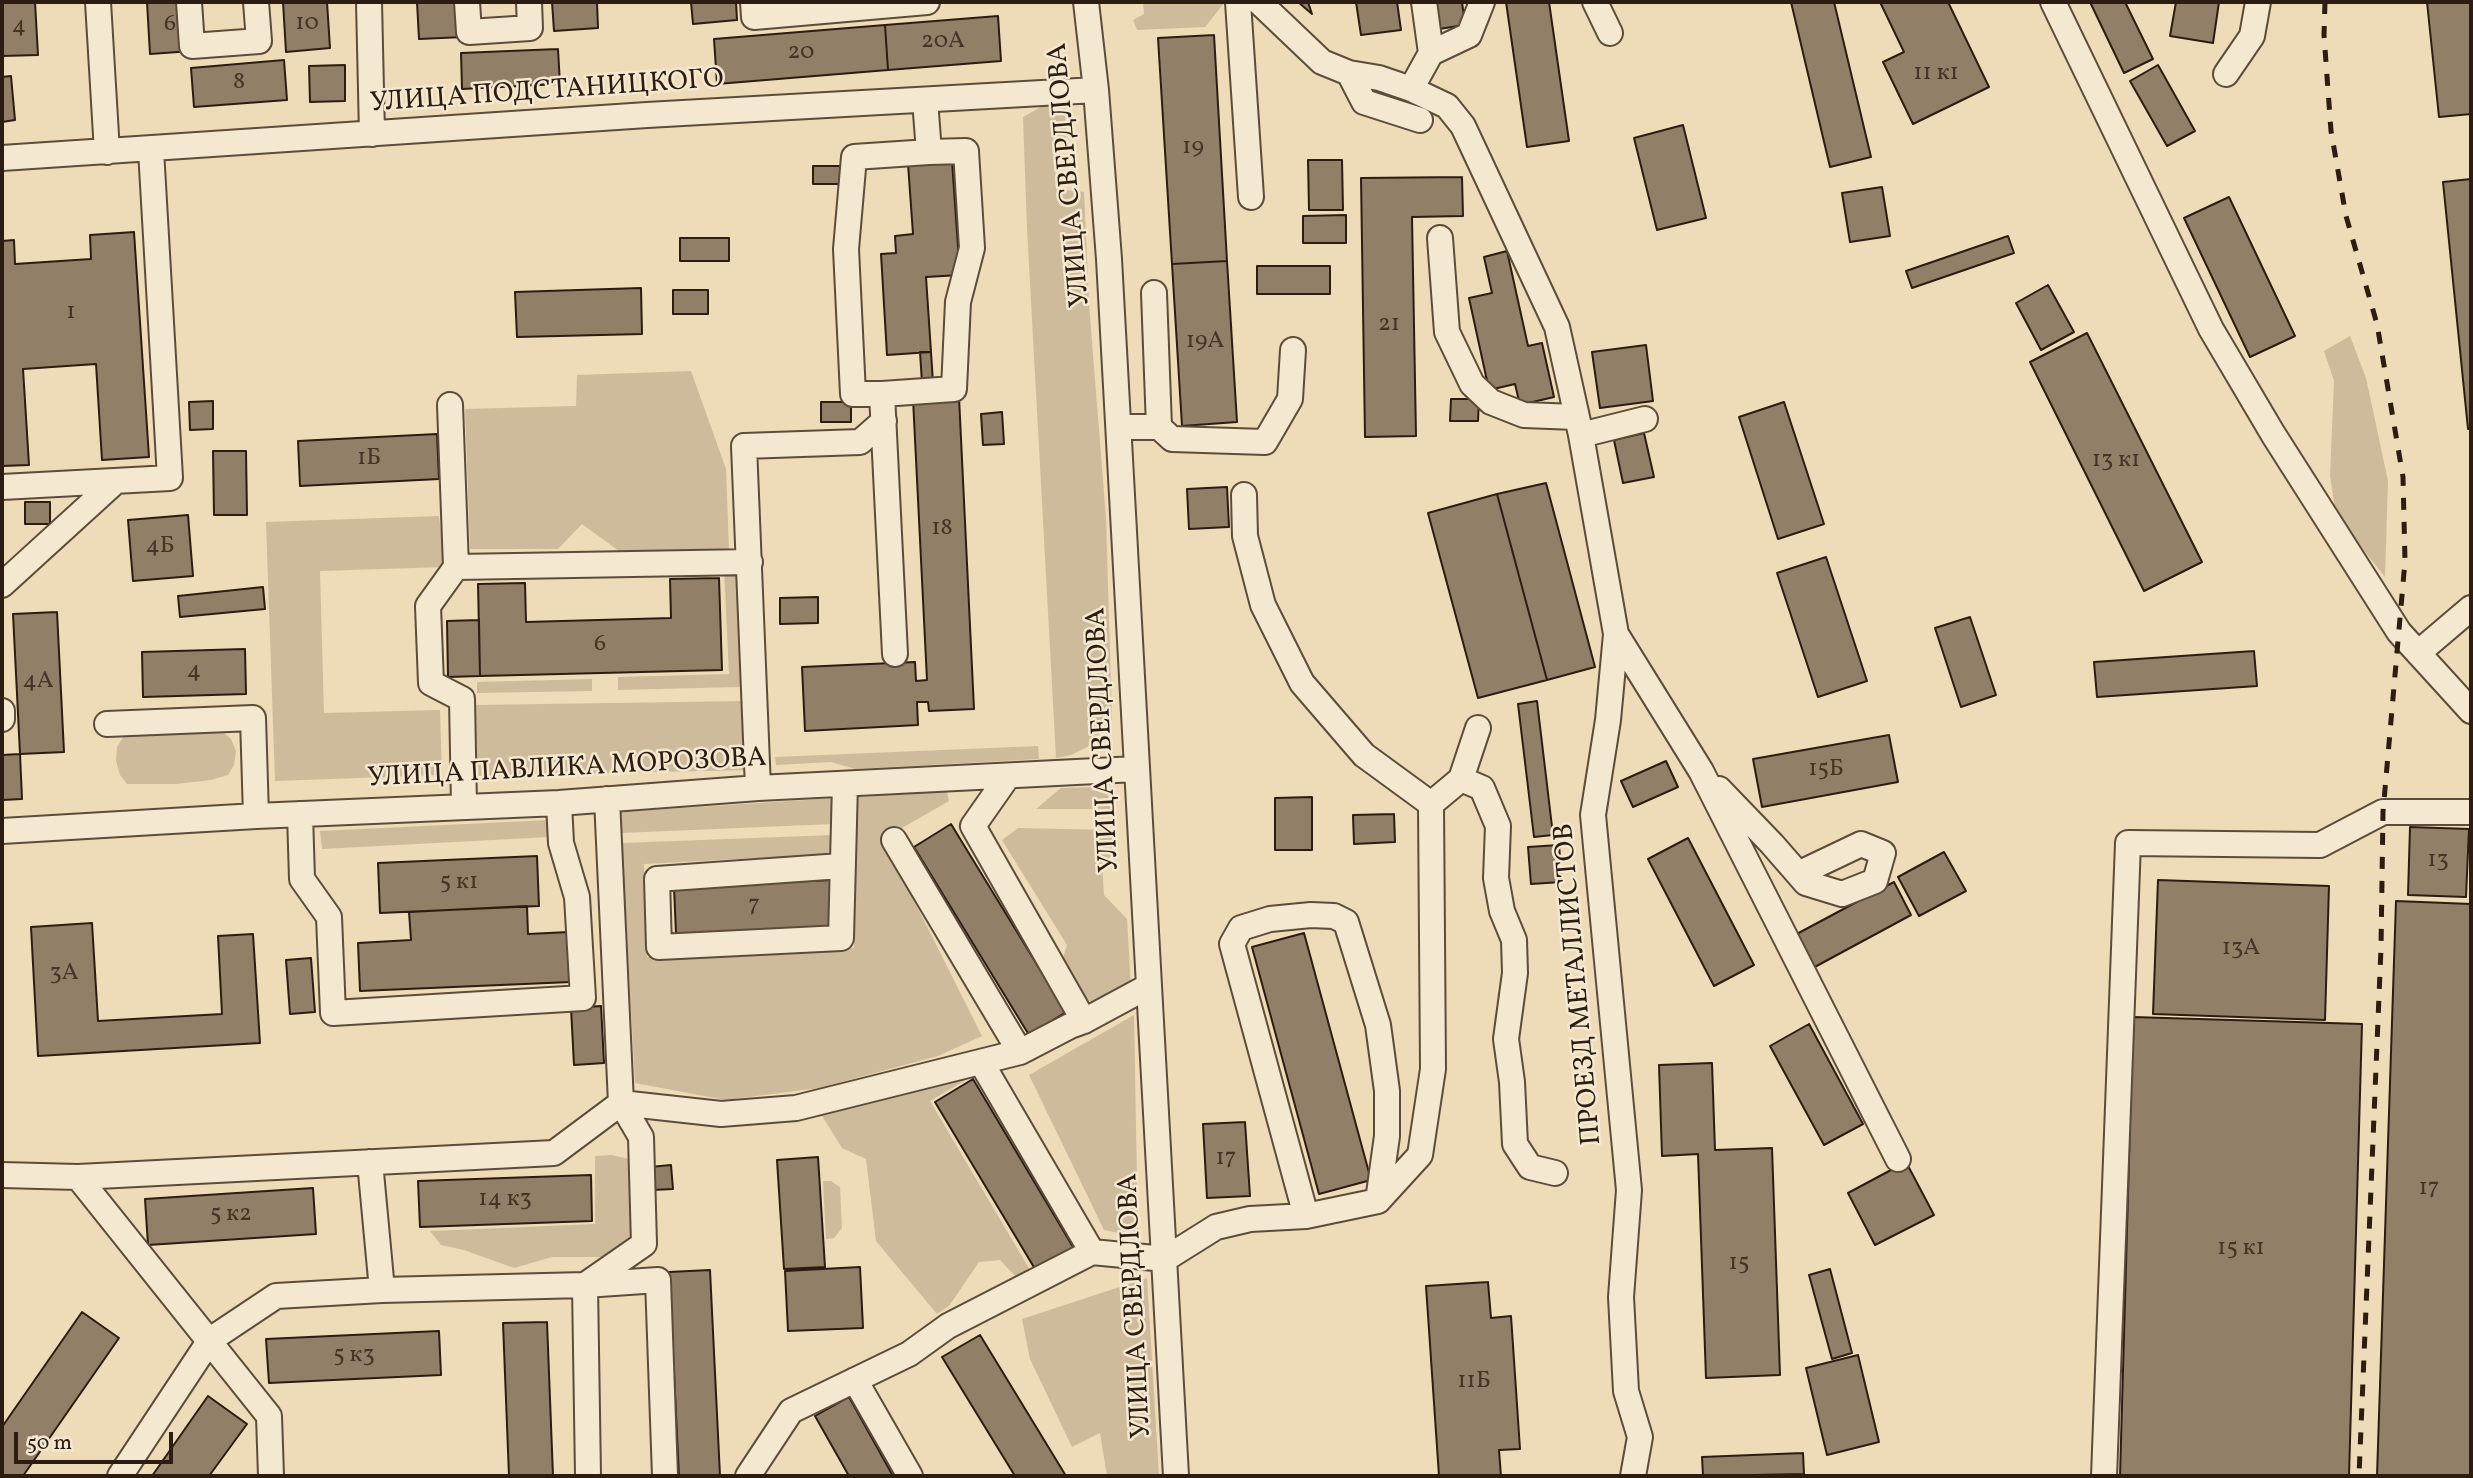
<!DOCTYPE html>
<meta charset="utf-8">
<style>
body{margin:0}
#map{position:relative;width:2473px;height:1478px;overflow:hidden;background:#eedbb7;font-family:Vollkorn,serif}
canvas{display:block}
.frame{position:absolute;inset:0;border:4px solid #2c1c11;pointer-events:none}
.scale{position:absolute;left:14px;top:1432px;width:159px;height:32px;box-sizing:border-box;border:4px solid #2c1c11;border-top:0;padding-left:9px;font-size:21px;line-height:24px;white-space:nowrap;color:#2c1c11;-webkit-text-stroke:5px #f4e8d0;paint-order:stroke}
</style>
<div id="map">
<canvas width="2473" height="1478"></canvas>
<div class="frame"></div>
<div class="scale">50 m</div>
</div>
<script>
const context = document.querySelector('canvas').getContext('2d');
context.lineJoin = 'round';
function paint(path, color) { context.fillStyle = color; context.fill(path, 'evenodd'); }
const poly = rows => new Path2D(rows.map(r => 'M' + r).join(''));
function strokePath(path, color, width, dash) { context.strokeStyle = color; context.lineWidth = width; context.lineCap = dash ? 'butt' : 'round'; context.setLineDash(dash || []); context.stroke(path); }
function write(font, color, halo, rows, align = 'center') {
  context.font = font + ' Vollkorn,serif'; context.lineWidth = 5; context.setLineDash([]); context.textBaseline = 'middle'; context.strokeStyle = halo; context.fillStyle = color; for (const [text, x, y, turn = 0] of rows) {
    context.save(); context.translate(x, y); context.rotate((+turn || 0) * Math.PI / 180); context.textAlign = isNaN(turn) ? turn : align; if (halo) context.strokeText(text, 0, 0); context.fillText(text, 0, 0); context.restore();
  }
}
paint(poly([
 [1143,2,1225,2,1205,27,1137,30,1133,20,1144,14],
 [1057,98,1065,101,1066,141,1054,145,1056,189,1084,192,1089,304,1106,518,1112,719,1089,746,1071,755,1056,758,1027,228,1023,117],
 [2350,336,2366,378,2388,481,2385,577,2336,515,2330,476,2334,381,2324,351],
 [691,371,726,469,729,550,619,551,582,524,558,549,470,549,465,409,576,406,577,375],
 [439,516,445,567,320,571,324,713,440,710,442,775,275,781,266,522],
 [724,569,741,569,746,673,739,687,618,690,618,677,729,674],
 [592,679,592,691,477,693,477,682],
 [748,701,751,770,477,776,475,705],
 [221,730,231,739,236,751,234,765,228,775,211,780,176,784,127,784,120,775,116,761,117,747,125,734],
 [1038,746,1039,759,855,769,831,762,776,765,775,757],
 [1099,787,1107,791,1111,809,1036,809,1061,788],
 [947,792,949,801,883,839,982,1036,938,1056,819,1088,725,1100,635,1083,622,843,833,835,832,854,644,864,647,957,854,948,853,838,856,797],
 [835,798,833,824,621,833,621,812],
 [549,820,549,837,322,849,320,831],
 [1018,828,1112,830,1112,855,1102,865,1104,895,1127,919,1131,988,1105,1004,1081,999,1061,965,1067,945,1002,840],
 [1134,1015,1138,1237,1104,1230,1029,1075],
 [968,1072,971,1077,930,1101,1033,1275,1020,1281,1000,1260,979,1262,949,1306,937,1314,876,1241,866,1159,842,1148,819,1111],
 [612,1155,633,1160,635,1239,608,1257,552,1257,514,1268,464,1250,441,1245,430,1231,595,1224,595,1156],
 [823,1181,831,1181,840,1187,842,1228,834,1238,826,1239],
 [1147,1278,1159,1476,1107,1476,1100,1433,1072,1447,1030,1359,1022,1319]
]), '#cdbb9b');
const building = poly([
 [2,2,35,2,38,55,2,56,2,2],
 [147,2,189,2,192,51,150,54,147,2],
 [283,2,327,2,330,48,286,52,283,2],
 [417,2,462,2,464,37,419,39,417,2],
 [552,2,597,2,598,28,554,31,552,2],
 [691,2,736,2,737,20,693,24,691,2],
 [1298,2,1308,2,1312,14,1298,2],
 [1356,2,1397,2,1401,30,1361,35,1356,2],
 [1436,2,1462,2,1465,25,1439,29,1436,2],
 [1506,2,1549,2,1569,141,1527,147,1506,2],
 [1791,2,1834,2,1871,157,1830,167,1791,2],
 [1880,2,1948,2,1989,87,1913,124,1883,62,1904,52,1880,2],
 [2090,2,2125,2,2153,59,2124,73,2090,2],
 [2176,2,2219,2,2213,43,2170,36,2176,2],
 [2427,2,2471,2,2471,114,2439,117,2427,2],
 [998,16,1001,61,888,70,885,25,998,16],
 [885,25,888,70,717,84,714,39,885,25],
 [1214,35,1227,261,1172,264,1158,38,1214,35],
 [558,49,560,84,462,89,461,53,558,49],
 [284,60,287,100,194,107,191,68,284,60],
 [345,65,345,101,310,102,309,66,345,65],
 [2158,65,2195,131,2167,146,2130,81,2158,65],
 [11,76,15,120,2,122,2,77,11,76],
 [1683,125,1706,218,1657,230,1634,138,1683,125],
 [1308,160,1342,160,1343,210,1309,210,1308,160],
 [952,161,960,275,926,277,931,352,887,355,881,254,896,253,895,236,913,234,908,164,952,161],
 [813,166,848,166,848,184,813,184,813,166],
 [1462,177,1463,216,1412,217,1416,436,1365,437,1361,178,1462,177],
 [2471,179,2471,429,2468,429,2443,182,2471,179],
 [1882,187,1890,236,1850,242,1842,193,1882,187],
 [2229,197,2295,336,2250,357,2184,218,2229,197],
 [1346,215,1346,243,1303,243,1303,216,1346,215],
 [134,232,149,457,102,460,96,364,23,369,29,465,2,466,2,241,14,240,15,264,91,259,90,235,134,232],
 [2008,236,2014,253,1912,288,1906,271,2008,236],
 [680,238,729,238,729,261,680,261,680,238],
 [1507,251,1528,346,1542,343,1554,397,1520,405,1515,384,1489,390,1469,298,1492,293,1484,257,1507,251],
 [1227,261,1237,422,1182,426,1172,264,1227,261],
 [1257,266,1330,266,1330,294,1257,294,1257,266],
 [2048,285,2074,332,2041,350,2016,303,2048,285],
 [641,288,642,334,517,337,515,292,641,288],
 [673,290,708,290,708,314,673,314,673,290],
 [2087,333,2202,562,2144,591,2030,362,2087,333],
 [1646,345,1653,401,1600,408,1592,352,1646,345],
 [920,352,931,352,933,383,922,383,920,352],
 [959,397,974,709,929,711,928,702,917,702,918,725,805,731,802,667,915,662,916,681,927,680,913,399,959,397],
 [1451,399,1479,399,1478,421,1450,421,1451,399],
 [213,401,213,429,190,430,189,402,213,401],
 [821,402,851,402,851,422,821,422,821,402],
 [1784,402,1824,524,1778,539,1739,417,1784,402],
 [1002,412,1004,444,983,445,981,414,1002,412],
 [1644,433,1654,477,1623,483,1614,440,1644,433],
 [437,434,439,479,300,486,298,441,437,434],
 [213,451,246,451,247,515,214,515,213,451],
 [1546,483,1595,667,1547,680,1497,494,1546,483],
 [1227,487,1229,527,1189,529,1187,489,1227,487],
 [1497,494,1547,680,1478,698,1428,513,1497,494],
 [25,502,50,502,50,524,25,524,25,502],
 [188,515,193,576,133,581,128,520,188,515],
 [1826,557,1867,681,1818,697,1777,573,1826,557],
 [719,578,722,670,480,676,478,584,525,583,526,622,671,618,670,579,719,578],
 [263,587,265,609,180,617,178,596,263,587],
 [818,597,818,623,780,624,780,598,818,597],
 [57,612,64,752,20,754,13,614,57,612],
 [1970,617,1996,695,1961,707,1935,628,1970,617],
 [479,620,480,676,448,677,447,621,479,620],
 [245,649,246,694,143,697,142,652,245,649],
 [2254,651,2257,686,2097,697,2094,662,2254,651],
 [1537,701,1553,835,1534,837,1518,704,1537,701],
 [1889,735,1898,782,1762,807,1753,759,1889,735],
 [20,754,22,799,2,800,2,755,20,754],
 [1666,761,1678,787,1633,807,1621,781,1666,761],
 [1312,797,1312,850,1275,850,1275,798,1312,797],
 [1394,814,1395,842,1354,844,1353,815,1394,814],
 [951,824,1066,1012,1029,1035,914,847,951,824],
 [2410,827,2469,829,2466,897,2408,895,2410,827],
 [1688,838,1754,965,1714,986,1648,859,1688,838],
 [1559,845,1562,882,1531,884,1528,847,1559,845],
 [1944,852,1966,891,1919,916,1898,877,1944,852],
 [537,856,539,906,380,913,378,863,537,856],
 [832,880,834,928,676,934,674,887,832,880],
 [2158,880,2329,886,2325,1020,2153,1014,2158,880],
 [1894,882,1911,915,1811,969,1793,936,1894,882],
 [2396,901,2471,904,2471,1476,2377,1476,2396,901],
 [527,906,528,934,569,932,571,982,360,991,358,943,411,940,409,912,527,906],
 [92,923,98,1021,222,1014,218,936,253,934,260,1043,38,1056,31,927,92,923],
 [1304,933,1371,1180,1319,1194,1252,947,1304,933],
 [311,958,315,1012,290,1014,286,960,311,958],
 [601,1006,604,1063,574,1065,571,1008,601,1006],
 [2133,1017,2362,1024,2349,1476,2120,1476,2133,1017],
 [1809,1024,1863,1124,1824,1145,1770,1046,1809,1024],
 [1712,1063,1715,1150,1772,1148,1780,1375,1706,1378,1698,1154,1662,1156,1659,1065,1712,1063],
 [973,1079,1076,1252,1038,1274,935,1102,973,1079],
 [1245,1122,1250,1196,1207,1198,1203,1124,1245,1122],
 [818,1157,825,1267,784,1269,777,1160,818,1157],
 [1906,1162,1934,1215,1875,1245,1848,1193,1906,1162],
 [671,1165,673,1189,652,1190,650,1167,671,1165],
 [591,1175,592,1221,420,1227,418,1181,591,1175],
 [313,1188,316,1234,148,1245,145,1199,313,1188],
 [860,1267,863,1328,788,1331,785,1271,860,1267],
 [1830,1269,1852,1353,1832,1359,1809,1275,1830,1269],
 [710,1270,720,1476,679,1476,669,1272,710,1270],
 [1488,1282,1491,1318,1511,1316,1520,1449,1499,1450,1501,1476,1439,1476,1426,1286,1488,1282],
 [82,1312,119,1338,23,1476,2,1476,2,1427,82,1312],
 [547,1322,553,1476,509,1476,503,1323,547,1322],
 [439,1331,441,1375,269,1383,266,1339,439,1331],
 [980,1335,1066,1476,1015,1476,942,1357,980,1335],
 [1858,1355,1879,1442,1827,1455,1806,1368,1858,1355],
 [208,1396,247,1424,209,1476,152,1476,208,1396],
 [849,1397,893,1476,849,1476,815,1416,849,1397],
 [1803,1453,1804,1474,1703,1476,1702,1457,1803,1453]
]);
paint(building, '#917f67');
strokePath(building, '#2c1c11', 2);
const minor = poly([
 [98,2,107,152],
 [189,2,192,46,259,41,256,2],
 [369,2,372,134],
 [467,2,469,32,530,28,529,2],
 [753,2,754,17,927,2],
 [1086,2,1096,90,1109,259,1176,1476],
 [1238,2,1251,197],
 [1259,2,1322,62,1349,73,1379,78,1411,89,1447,106,1463,126,1557,327,1581,435,1616,634,1608,720,1593,815,1629,1190,1621,1297,1626,1391,1640,1437,1633,1476],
 [1595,2,1610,33],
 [2053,2,2211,329,2273,434,2399,632,2471,711],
 [1431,53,1469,35,1482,2],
 [1349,73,1364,102,1420,120],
 [2226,74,2252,36,2258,2],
 [1411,89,1431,53,1424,2],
 [2,158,647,115,1096,90],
 [1440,238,1447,332,1472,384,1491,402,1524,415,1576,417],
 [1154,293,1159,427],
 [882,394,853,394,846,249,854,157,929,152,925,100],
 [450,405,456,567],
 [1119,427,1159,427,1172,439,1265,442,1290,399,1293,350],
 [1581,435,1645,419],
 [2,487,170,478,151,150],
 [2,585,115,482],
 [1616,634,1701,771,1898,1159],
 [2418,653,2471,608],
 [895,654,882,394,954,389,958,302,972,248,966,151,929,152],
 [2,711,2,719],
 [107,724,253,718,256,816],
 [1008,776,973,826,1084,1021],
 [1461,779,1482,788,1498,826,1496,878,1502,911,1514,940,1515,973,1506,1039,1512,1082,1515,1144,1530,1167,1555,1173],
 [758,788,744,446,860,442,884,421],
 [1719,789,1772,844,1806,883,1842,894,1875,881,1883,853,1861,844,1798,874],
 [1431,804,1461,779,1478,728],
 [464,806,462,699,431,683,428,606,456,567,750,562],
 [300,814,302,879,329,917,333,1013,583,998,577,897,561,843,559,803],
 [2,831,256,816,559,803,758,788,1136,769],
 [894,840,1020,1052,1070,1026,1084,1021,1147,987],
 [841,866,657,879,659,947,841,938,845,784],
 [981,1062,1092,1252],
 [2,1175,78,1177,554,1153,621,1103,721,1114,796,1108,1020,1052],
 [78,1177,269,1416,271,1476],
 [1306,1216,1232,944,1241,928,1270,919,1311,915,1334,916,1346,922,1378,1025,1387,1091,1387,1136,1378,1201],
 [382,1290,585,1285,644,1244,641,1137,621,1103,607,799],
 [855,1380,910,1476],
 [120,1476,210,1340,276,1296,382,1290,370,1162],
 [588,1476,585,1285,658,1280,665,1476],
 [748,1476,791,1411,909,1354,948,1326,1092,1252,1165,1259,1216,1227,1250,1219,1306,1216,1378,1201,1420,1155,1433,1069,1431,804,1364,755,1302,683,1263,605,1245,536,1244,495],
 [2104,1476,2128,843,2320,845,2383,812,2471,812]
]);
strokePath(minor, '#5c4c3a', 28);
strokePath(minor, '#f4e8d0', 24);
strokePath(poly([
 [2325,2,2324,35,2331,131,2346,216,2377,324,2403,477,2405,561,2383,812,2381,948,2359,1476]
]), '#2c1c11', 5, [12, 12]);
write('24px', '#453526', null, [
 ["10",307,25],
 ["6",170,26],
 ["4",19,28],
 ["20А",943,43],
 ["20",801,54],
 ["11 к1",1936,75],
 ["8",239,84],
 ["19",1193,149],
 ["1",71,314],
 ["21",1389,326],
 ["19А",1205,343],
 ["1Б",369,460],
 ["13 к1",2116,462],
 ["18",942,530],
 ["4Б",160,548],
 ["6",600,646],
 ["4",194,673],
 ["4А",38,683],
 ["15Б",1826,771],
 ["13",2438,862],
 ["5 к1",459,884],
 ["7",754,907],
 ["13А",2241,950],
 ["3А",64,975],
 ["17",1226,1160],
 ["17",2429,1190],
 ["14 к3",505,1201],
 ["5 к2",231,1216],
 ["15 к1",2241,1250],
 ["15",1739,1265],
 ["5 к3",354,1357],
 ["11Б",1474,1383]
]);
write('28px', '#2c1c11', '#f4e8d0', [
 ["УЛИЦА ПОДСТАНИЦКОГО",547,93,-4],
 ["УЛИЦА СВЕРДЛОВА",1071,175,-95],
 ["УЛИЦА СВЕРДЛОВА",1105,740,-93],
 ["УЛИЦА ПАВЛИКА МОРОЗОВА",567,770,-3],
 ["ПРОЕЗД МЕТАЛЛИСТОВ",1580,984,-95],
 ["УЛИЦА СВЕРДЛОВА",1137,1306,-93]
]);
</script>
